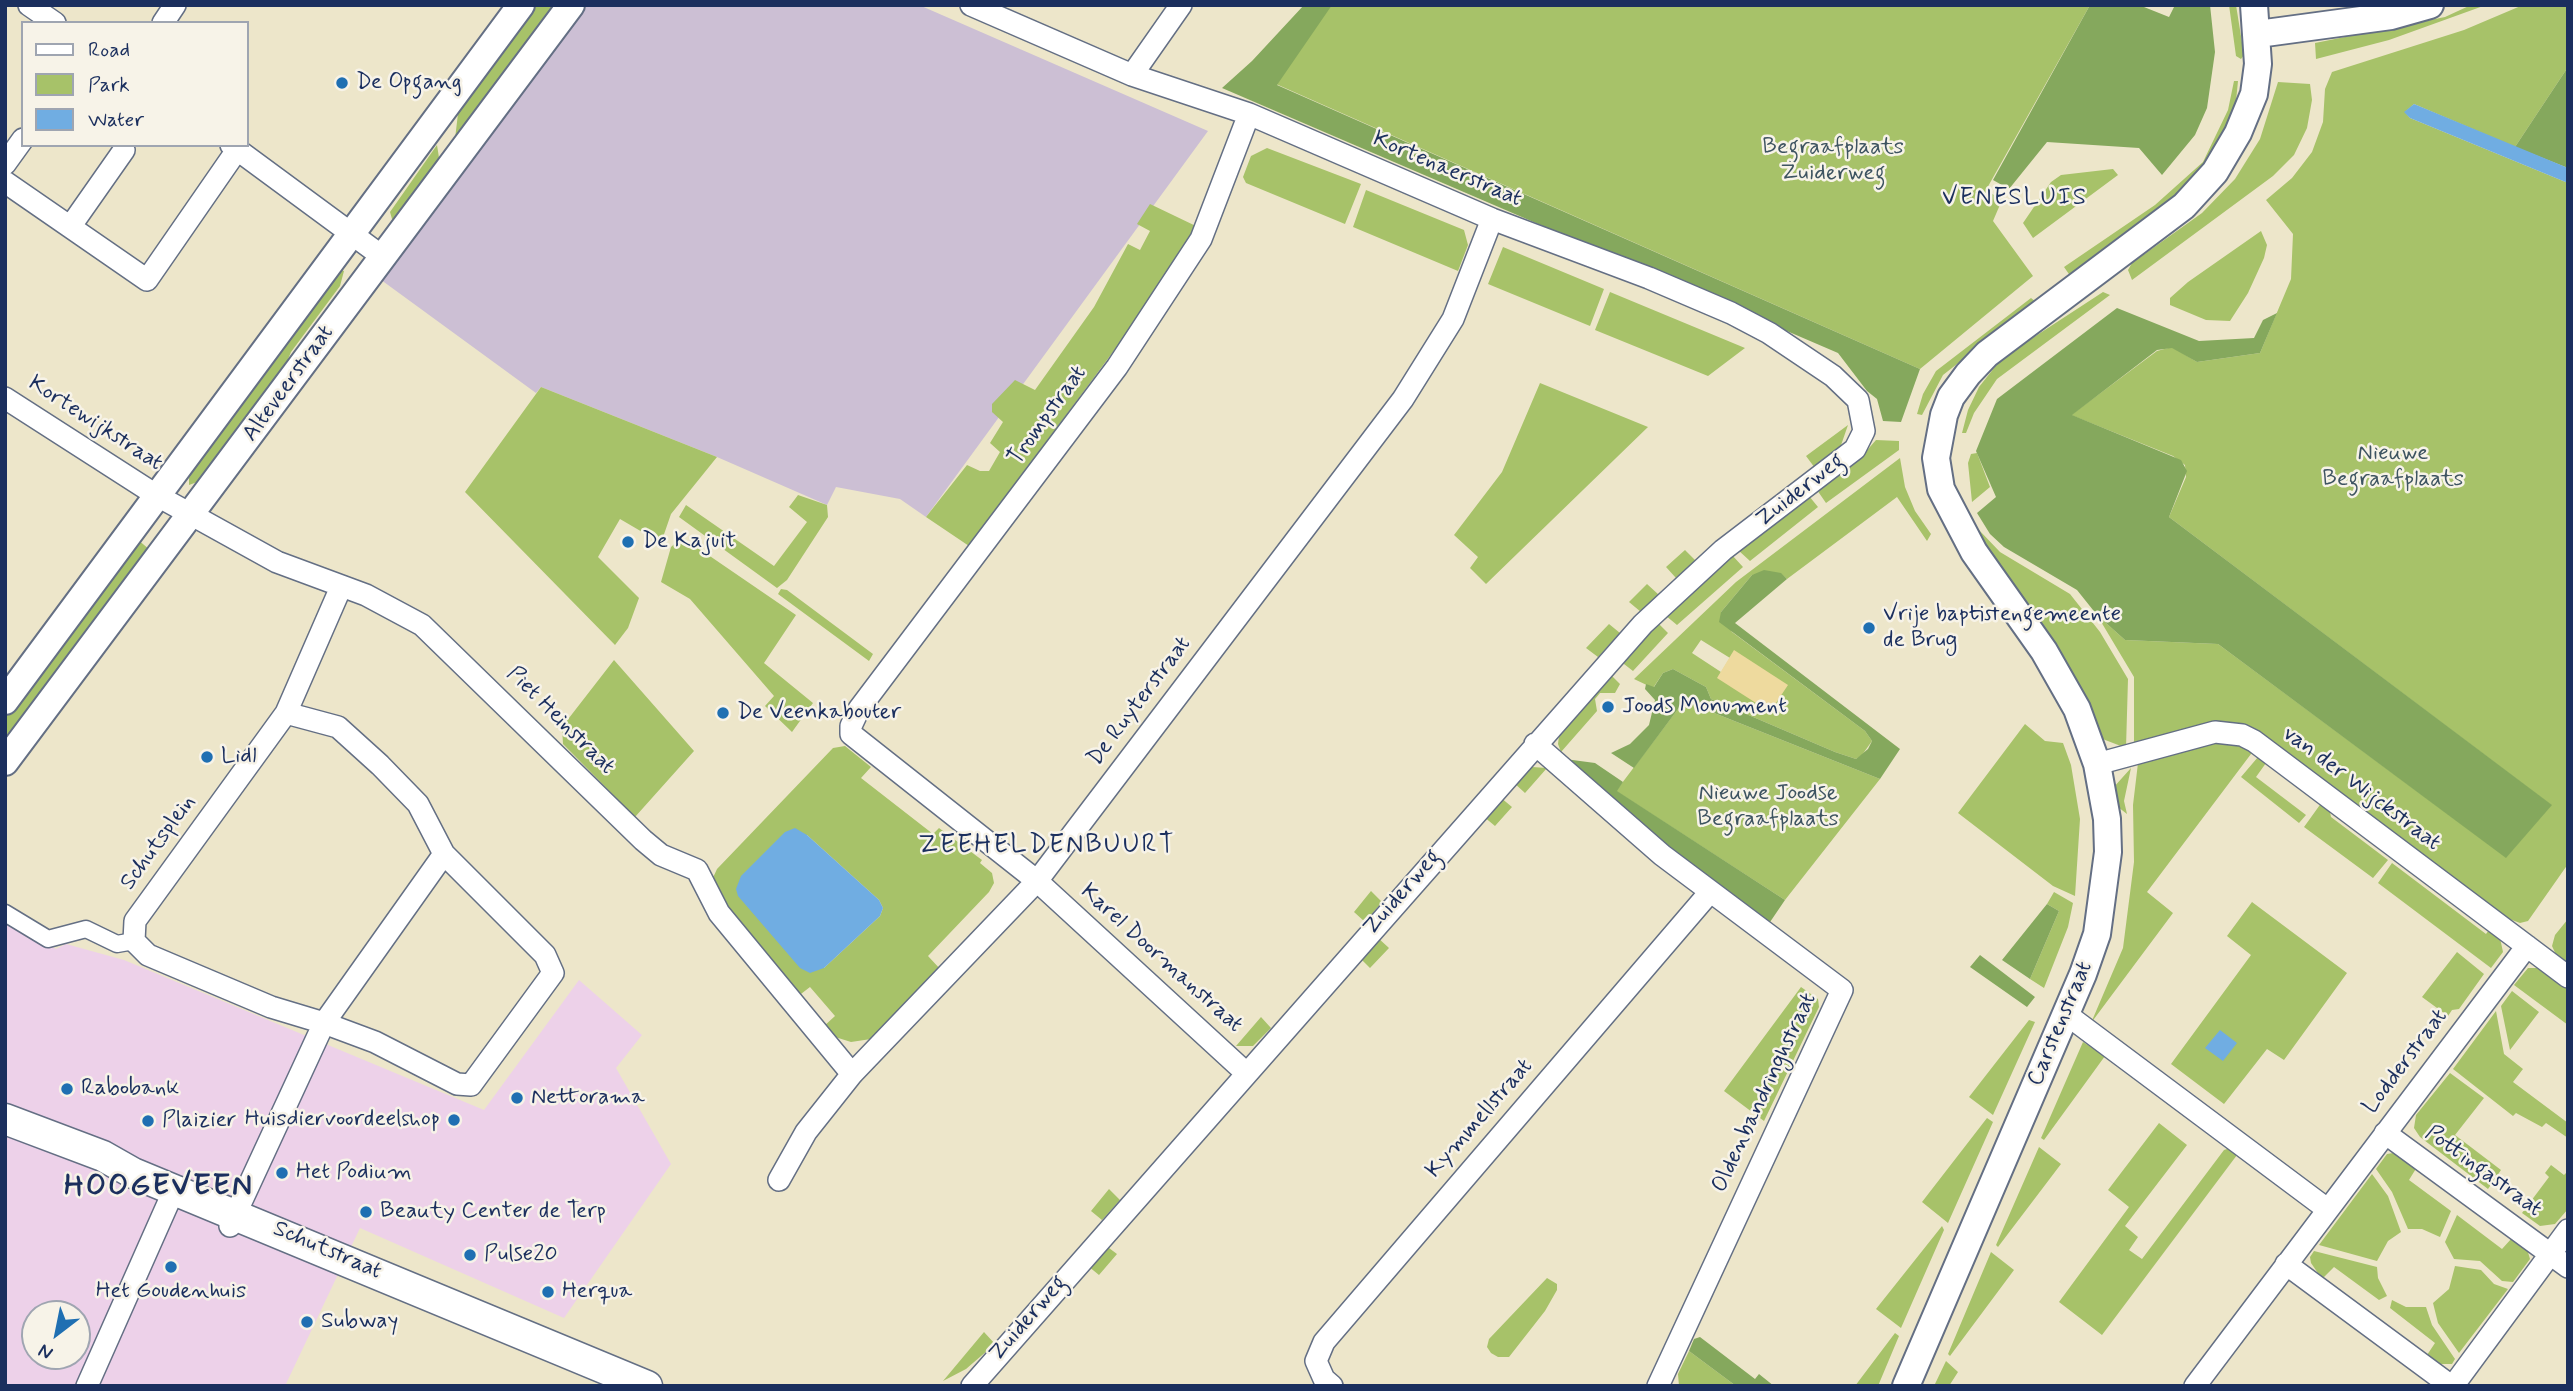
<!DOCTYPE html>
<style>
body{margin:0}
#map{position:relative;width:2573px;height:1391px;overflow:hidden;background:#ede6ca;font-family:Mynerve,sans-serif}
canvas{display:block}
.frame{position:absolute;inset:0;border:7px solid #1b2f5e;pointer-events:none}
.legend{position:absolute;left:21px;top:21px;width:228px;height:126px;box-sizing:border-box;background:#f7f3e8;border:2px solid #9fa5b1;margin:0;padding:9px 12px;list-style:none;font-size:21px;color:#1b2f5e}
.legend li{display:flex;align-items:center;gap:14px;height:35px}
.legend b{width:35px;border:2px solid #9fa5b1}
.north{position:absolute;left:21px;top:1300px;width:70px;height:70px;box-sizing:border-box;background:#f7f3e8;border:2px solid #9fa5b1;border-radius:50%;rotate:212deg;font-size:19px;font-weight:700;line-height:28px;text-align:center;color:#1b2f5e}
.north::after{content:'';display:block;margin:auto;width:24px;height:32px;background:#1f6fb2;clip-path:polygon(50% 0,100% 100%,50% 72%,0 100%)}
</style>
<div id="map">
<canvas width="2573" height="1391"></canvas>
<div class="frame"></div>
<ul class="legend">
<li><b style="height:9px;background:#fff"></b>Road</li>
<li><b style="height:19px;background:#a7c269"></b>Park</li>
<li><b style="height:19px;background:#70ade2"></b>Water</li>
</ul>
<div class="north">N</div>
</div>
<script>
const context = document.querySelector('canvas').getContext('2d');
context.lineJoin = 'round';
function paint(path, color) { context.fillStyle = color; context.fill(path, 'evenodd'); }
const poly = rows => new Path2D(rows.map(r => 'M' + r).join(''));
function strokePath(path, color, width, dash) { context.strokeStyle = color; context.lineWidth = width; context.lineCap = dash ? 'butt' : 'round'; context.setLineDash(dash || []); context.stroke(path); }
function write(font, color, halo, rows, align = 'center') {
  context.font = font + ' Mynerve,sans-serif'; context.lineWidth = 5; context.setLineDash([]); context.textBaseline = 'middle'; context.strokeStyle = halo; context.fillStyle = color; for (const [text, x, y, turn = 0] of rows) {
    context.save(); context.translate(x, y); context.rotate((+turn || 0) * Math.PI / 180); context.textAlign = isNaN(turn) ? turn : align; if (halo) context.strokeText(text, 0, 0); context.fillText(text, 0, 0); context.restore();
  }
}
paint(poly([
 [5,919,56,949,66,944,124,960,484,1110,579,980,642,1035,616,1068,671,1164,564,1318,360,1228,285,1386,5,1386],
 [35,1314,77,1314,77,1356,35,1356]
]), '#edd1e9');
paint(poly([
 [573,5,919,5,1208,131,926,517,900,499,836,487,827,505,717,457,541,387,536,393,362,266]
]), '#ccbfd4');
paint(poly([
 [531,5,559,5,455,139,459,105],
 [1329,5,2090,5,1986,190,2002,200,1993,221,2033,276,1920,369,1276,84],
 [2229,5,2236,5,2244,55,2241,59,2236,56],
 [2471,5,2486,5,2389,40,2316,59,2315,43,2445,17],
 [2523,5,2568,5,2568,67,2515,147,2414,104,2405,112,2410,118,2568,183,2568,864,2528,921,2520,923,2504,917,2258,733,2134,747,2134,677,2097,615,2125,640,2218,644,2506,857,2551,805,2169,517,2186,477,2185,465,2173,456,2071,415,2157,351,2172,347,2197,362,2260,353,2291,279,2293,234,2266,200,2292,178,2312,152,2323,122,2325,89,2332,72,2464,30],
 [2234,81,2238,81,2235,111,2209,162,2183,193,2071,277,2064,267,2155,205,2203,162,2228,110],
 [2278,82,2310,84,2312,100,2307,128,2294,155,2273,176,2132,280,2128,270,2132,263,2202,213,2235,179,2260,139],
 [437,145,440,164,395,219,392,219,390,212],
 [1267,148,1361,184,1345,224,1246,183,1243,177,1251,156],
 [2113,169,2118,175,2033,238,2023,223,2051,182,2061,175],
 [1366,190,1464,230,1468,245,1458,271,1353,227],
 [1150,204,1200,228,1144,310,969,546,926,517,967,465,980,471,989,471,1000,452,990,443,1003,422,992,412,992,404,1015,380,1035,390,1094,307,1128,244,1140,250,1150,231,1137,224],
 [2261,231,2267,245,2264,258,2248,293,2230,321,2206,320,2170,305,2170,298,2188,282],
 [1503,247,1604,289,1590,326,1488,284],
 [341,270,344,271,340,286,291,352,280,379,200,481,189,485,189,474],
 [1610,292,1745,348,1708,376,1595,330],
 [2103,292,2110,295,1997,379,1974,413,1966,433,1962,433,1968,410,1979,387,2002,358],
 [2031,298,2036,302,1943,375,1922,415,1917,414,1923,394,1936,371],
 [1540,383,1648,427,1486,584,1470,568,1478,557,1454,535,1502,472],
 [541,387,717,457,671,514,661,543,620,519,598,557,639,598,628,628,615,645,465,492],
 [1848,425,1839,451,1815,468,1806,456],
 [1876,440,1899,441,1899,450,1826,503,1817,490,1863,455],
 [1977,453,1990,487,1972,502,1968,463,1971,454],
 [1900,458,1905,487,1915,511,1931,534,1927,541,1897,497,1787,579,1780,573,1752,575,1721,612,1732,632,1865,731,1872,741,1862,755,1856,759,1835,752,1711,699,1706,687,1673,669,1663,673,1653,688,1634,679,1736,582],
 [1701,640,1730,658,1734,651,1717,679,1721,672,1692,653],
 [798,495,827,505,828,517,787,580,777,588,679,517,686,505,774,566,807,522,789,507],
 [1809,496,1818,507,1750,561,1738,550],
 [1978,529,2000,552,2070,594,2100,632,2128,679,2126,748,2100,738,1973,531],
 [682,537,796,615,764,663,813,703,792,732,765,706,774,696,690,599,661,582,671,547],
 [137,539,150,550,10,738,5,735,5,718],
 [1685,550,1696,561,1676,578,1666,567],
 [1732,555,1743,567,1677,625,1665,615],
 [1647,584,1659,595,1641,612,1629,602],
 [781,589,787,590,873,654,869,661,778,594],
 [1657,622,1668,633,1633,671,1624,664,1623,658],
 [1609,624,1620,633,1598,657,1586,648],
 [614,660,694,751,635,817,563,744,562,727],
 [1610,674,1620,684,1615,693,1600,693,1595,699,1597,711,1561,752,1558,744,1560,728],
 [1684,701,1880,779,1785,900,1616,791],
 [2025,724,2045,741,2063,743,2071,765,2080,819,2075,896,2053,886,1958,813],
 [2226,741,2254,750,2147,892,2173,913,2091,1023,2123,948,2134,862,2133,805,2138,763],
 [845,746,871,767,861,778,933,834,939,828,982,860,980,863,992,873,994,883,989,892,928,956,941,970,880,1032,871,1039,851,1042,832,1036,823,1027,835,1016,810,987,797,997,727,913,711,882,717,869,833,748],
 [807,835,879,900,883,908,880,916,824,968],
 [2258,757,2266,763,2256,777,2306,815,2299,823,2241,777],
 [1532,767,1547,768,1525,793,1513,782,1522,772],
 [2131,768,2124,801,2127,814,2118,807,2113,788],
 [1500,797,1512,807,1495,826,1483,816],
 [2322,802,2329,807,2331,817,2388,860,2373,878,2304,827],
 [2392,863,2486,934,2491,927,2500,938,2503,952,2491,968,2378,883],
 [1371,891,1382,902,1365,922,1354,912],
 [2054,892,2073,903,2068,927,2044,988,2030,979,2059,911,2047,904],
 [2252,902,2347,973,2284,1060,2267,1049,2224,1104,2171,1064,2251,955,2227,936],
 [2568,919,2568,966,2558,959,2552,946,2555,935],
 [1377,937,1389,948,1370,968,1360,958],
 [2457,952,2484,974,2459,1009,2452,1010,2448,1016,2422,997],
 [2528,968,2543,968,2568,988,2568,1025,2514,985],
 [1801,987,1818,999,1819,1007,1764,1121,1724,1091],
 [2512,991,2539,1012,2510,1050,2501,1006],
 [2496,1011,2504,1054,2523,1069,2513,1082,2568,1123,2568,1138,2546,1123,2542,1127,2516,1113,2513,1116,2453,1069],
 [1261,1017,1271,1028,1253,1046,1236,1046],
 [2029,1020,2035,1022,1993,1115,1969,1097],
 [2083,1042,2105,1056,2044,1140,2041,1138],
 [2450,1073,2484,1098,2455,1135,2501,1170,2488,1189,2420,1137,2414,1128,2416,1115],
 [1987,1118,1993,1122,1948,1223,1922,1202],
 [2159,1123,2187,1145,2125,1226,2138,1237,2129,1250,2142,1259,2224,1150,2230,1148,2240,1151,2102,1335,2059,1302,2129,1207,2108,1190],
 [2039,1147,2061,1164,1998,1247,1996,1245],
 [2393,1153,2417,1167,2409,1180,2451,1211,2440,1237,2422,1229,2408,1229,2392,1192,2376,1169,2387,1154],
 [2551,1165,2564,1175,2568,1171,2568,1209,2555,1224,2540,1226,2522,1213,2549,1177,2545,1173],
 [2372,1174,2388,1196,2401,1232,2388,1241,2377,1261,2319,1245],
 [1109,1189,1120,1200,1102,1220,1091,1211],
 [2457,1215,2502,1249,2512,1238,2527,1249,2530,1259,2513,1282,2502,1281,2480,1261,2454,1259,2445,1242],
 [1942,1226,1944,1230,1901,1328,1876,1309],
 [1105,1245,1117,1254,1099,1275,1088,1266],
 [2314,1251,2377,1267,2378,1278,2387,1296,2379,1300,2334,1267,2322,1279,2311,1263,2310,1257],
 [1991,1252,2014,1270,1950,1356,1948,1354],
 [2455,1266,2481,1270,2494,1284,2508,1289,2459,1353,2438,1323,2433,1303,2449,1289],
 [1547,1278,1557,1284,1557,1290,1545,1311,1509,1357,1498,1357,1491,1353,1487,1347,1489,1339],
 [2392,1300,2406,1307,2426,1307,2432,1325,2455,1359,2452,1364,2439,1364,2427,1355,2435,1343,2390,1308],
 [984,1332,995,1344,966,1369,943,1381],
 [1895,1333,1899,1336,1878,1386,1855,1386],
 [1689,1351,1736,1386,1679,1386,1678,1374],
 [1946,1361,1958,1372,1949,1386,1934,1386]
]), '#a7c269');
paint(poly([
 [1304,5,1332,5,1277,85,1920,369,1901,422,1883,421,1877,399,1867,391,1838,353,1222,88,1252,61],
 [2090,5,2139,5,2169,17,2175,5,2210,5,2215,52,2207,108,2195,135,2162,175,2139,148,2047,142,2009,189,1993,180],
 [2568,67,2568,168,2515,147],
 [2117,308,2199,341,2254,338,2263,320,2277,313,2260,353,2197,362,2172,348,2157,350,2072,415,2181,460,2187,471,2169,517,2552,805,2506,858,2218,644,2125,640,2097,615,2077,590,2004,547,1990,534,1977,513,1996,497,1976,451,1997,399],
 [1764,570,1781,573,1787,579,1735,623,1900,749,1880,779,1684,701,1634,768,1611,753,1630,744,1649,725,1655,700,1645,689,1646,684,1654,687,1663,673,1673,669,1706,687,1711,699,1835,752,1856,759,1868,749,1872,741,1865,731,1719,622,1721,612,1752,575],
 [1565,759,1595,763,1623,782,1617,791,1785,900,1768,925,1653,838],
 [2047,904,2059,911,2030,979,2002,960],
 [1980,955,2035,997,2027,1007,1970,967],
 [1700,1337,1755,1379,1759,1374,1774,1386,1736,1386,1689,1351,1694,1339]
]), '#85a85d');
paint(poly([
 [1734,650,1788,685,1770,712,1717,678]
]), '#eeda9e');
paint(poly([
 [2414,104,2568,168,2568,183,2410,118,2404,112],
 [795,828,807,835,879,900,883,908,880,916,824,968,810,973,800,968,738,896,736,889,741,876,785,832],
 [2220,1030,2237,1043,2223,1061,2205,1048]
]), '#70ade2');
const pedestrian = poly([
 [5,913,48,939,86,929,117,944,134,941]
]);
const minor = poly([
 [29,5,55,23],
 [971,5,1132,75,1249,114,1492,219,1649,278,1731,313,1769,333,1833,376,1858,400,1864,431,1855,449,1723,550,1643,624,972,1386],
 [163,23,175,5],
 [1132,75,1181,5],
 [231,145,383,257],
 [5,164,23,139],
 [5,182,147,280,237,150],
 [70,227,124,150],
 [5,398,156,495,277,562,366,595,422,625,643,840,661,855,697,870,719,913,852,1074],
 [286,713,338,727,380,765,418,804,444,854,545,955,553,973,471,1085,457,1084,375,1042,324,1023,444,854],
 [1535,744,1662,855,1842,990,1658,1386],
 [2097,764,2215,732,2242,735,2254,741,2568,977],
 [2066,1014,2327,1209],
 [1245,1072,1037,881,851,734,851,726,859,709,1117,367,1201,239,1249,114],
 [2385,1133,2568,1267],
 [779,1180,806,1132,852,1074,1037,881,1403,399,1453,319,1492,219],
 [230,1226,324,1023,271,1007,148,955,134,941,135,921,286,713,341,587],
 [2286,1264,2451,1386],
 [87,1386,174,1190],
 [1332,1386,1324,1379,1316,1361,1324,1342,1710,892],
 [2195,1386,2527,946],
 [2453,1386,2568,1230]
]);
const tertiary = poly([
 [2258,34,2391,16,2430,5],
 [5,701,521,5],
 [5,762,571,5],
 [1906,1386,2083,974,2097,934,2108,852,2107,819,2097,764,2077,709,2044,651,1974,552,1941,489,1936,458,1944,415,1951,397,1968,374,1987,354,2184,206,2215,172,2238,133,2254,94,2258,64,2254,5]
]);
const secondary = poly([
 [5,1119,103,1156,133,1173,647,1386]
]);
strokePath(pedestrian, '#646f84', 19);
strokePath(minor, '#646f84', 24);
strokePath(tertiary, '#646f84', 30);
strokePath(secondary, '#646f84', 33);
strokePath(pedestrian, '#fff', 16);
strokePath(minor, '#fff', 21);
strokePath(tertiary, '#fff', 26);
strokePath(secondary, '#fff', 30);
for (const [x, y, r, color] of [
 [342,83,7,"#1f6fb2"],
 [628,542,7,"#1f6fb2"],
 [1869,628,7,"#1f6fb2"],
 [1608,707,7,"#1f6fb2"],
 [723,713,7,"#1f6fb2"],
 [207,757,7,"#1f6fb2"],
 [67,1089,7,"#1f6fb2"],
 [517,1098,7,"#1f6fb2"],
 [454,1120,7,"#1f6fb2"],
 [148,1121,7,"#1f6fb2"],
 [282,1173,7,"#1f6fb2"],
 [366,1212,7,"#1f6fb2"],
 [470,1255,7,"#1f6fb2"],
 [171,1267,7,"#1f6fb2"],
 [548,1292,7,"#1f6fb2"],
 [307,1322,7,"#1f6fb2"]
]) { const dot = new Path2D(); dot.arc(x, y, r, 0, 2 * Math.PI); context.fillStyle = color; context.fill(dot); strokePath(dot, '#f7f3e8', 2.5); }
write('23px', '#1b2f5e', '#f7f3e8', [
 ["De Opgang",356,83],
 ["De Kajuit",642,542],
 ["Vrije baptistengemeente",1883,615],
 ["de Brug",1883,641],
 ["Joods Monument",1622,707],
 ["De Veenkabouter",737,713],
 ["Lidl",221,757],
 ["Rabobank",81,1089],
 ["Nettorama",531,1098],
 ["Huisdiervoordeelshop",440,1120,"right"],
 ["Plaizier",162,1121],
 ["Het Podium",296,1173],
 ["Beauty Center de Terp",380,1212],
 ["Pulse20",484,1255],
 ["Het Goudenhuis",171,1292,"center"],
 ["Herqua",562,1292],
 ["Subway",321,1322]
], 'left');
write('23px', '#3e5461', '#f7f3e8', [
 ["Begraafplaats",1833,148],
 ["Zuiderweg",1833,174],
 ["Nieuwe",2393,454],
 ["Begraafplaats",2393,480],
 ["Nieuwe Joodse",1768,794],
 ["Begraafplaats",1768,820]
]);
write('23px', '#1b2f5e', '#f7f3e8', [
 ["Kortenaerstraat",1447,170,23],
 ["Alteveerstraat",289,384,-54],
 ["Trompstraat",1048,416,-54],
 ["Kortewijkstraat",95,424,33],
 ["Zuiderweg",1801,491,-38],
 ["De Ruyterstraat",1140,702,-53],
 ["Piet Heinstraat",560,721,45],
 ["van der Wijckstraat",2361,789,37],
 ["Schutsplein",159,843,-54],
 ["Zuiderweg",1403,893,-49],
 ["Karel Doormanstraat",1161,959,42],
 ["Carstenstraat",2061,1024,-67],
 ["Lodderstraat",2406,1062,-53],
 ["Oldenbandringhstraat",1765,1093,-65],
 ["Kymmellstraat",1480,1119,-49],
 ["Pottingastraat",2483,1172,36],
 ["Schutstraat",327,1251,23],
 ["Zuiderweg",1029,1319,-49]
]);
context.letterSpacing = '2px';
write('24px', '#1b2f5e', '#f7f3e8', [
 ["VENESLUIS",2015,199]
]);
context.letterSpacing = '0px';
context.letterSpacing = '2px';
write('26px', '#1b2f5e', '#f7f3e8', [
 ["ZEEHELDENBUURT",1047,847]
]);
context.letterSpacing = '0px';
context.letterSpacing = '2px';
write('bold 30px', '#1b2f5e', '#f7f3e8', [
 ["HOOGEVEEN",159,1188]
]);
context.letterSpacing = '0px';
</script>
